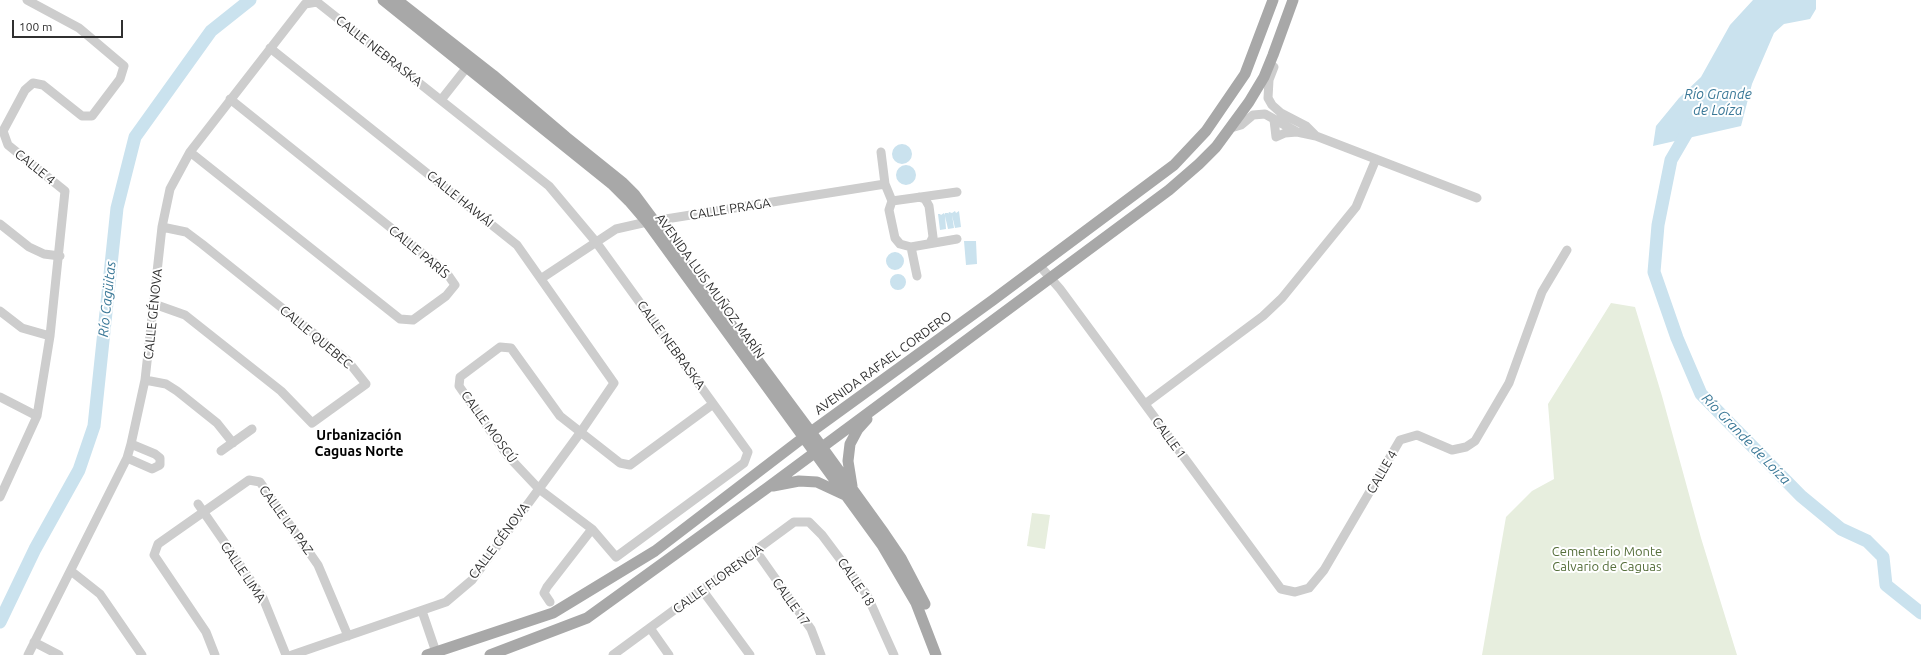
<!DOCTYPE html>
<meta charset="utf-8">
<style>
body{margin:0}
#map{position:relative;width:1921px;height:655px;overflow:hidden;background:#fff;font-family:Ubuntu,sans-serif}
canvas{display:block}
.scale{position:absolute;left:12px;top:20px;width:111px;height:18px;box-sizing:border-box;border:2px solid #303030;border-top:0;padding-left:5px;font-size:12px;line-height:14px;white-space:nowrap;color:#303030;-webkit-text-stroke:3px #fff;paint-order:stroke}
</style>
<div id="map">
<canvas width="1921" height="655"></canvas>
<div class="scale">100 m</div>
</div>
<script>
const context = document.querySelector('canvas').getContext('2d');
context.lineJoin = 'round';
function paint(path, color) { context.fillStyle = color; context.fill(path, 'evenodd'); }
const poly = rows => new Path2D(rows.map(r => 'M' + r).join(''));
function strokePath(path, color, width, dash) { context.strokeStyle = color; context.lineWidth = width; context.lineCap = dash ? 'butt' : 'round'; context.setLineDash(dash || []); context.stroke(path); }
function write(font, color, halo, rows, align = 'center') {
  context.font = font + ' Ubuntu,sans-serif'; context.lineWidth = 4; context.setLineDash([]); context.textBaseline = 'middle'; context.strokeStyle = halo; context.fillStyle = color; for (const [text, x, y, turn = 0] of rows) {
    context.save(); context.translate(x, y); context.rotate((+turn || 0) * Math.PI / 180); context.textAlign = isNaN(turn) ? turn : align; if (halo) context.strokeText(text, 0, 0); context.fillText(text, 0, 0); context.restore();
  }
}
paint(poly([
 [1611,303,1635,307,1662,396,1701,538,1737,655,1482,655,1506,517,1532,491,1554,479,1548,404],
 [1032,513,1050,515,1045,549,1027,546]
]), '#e7eede');
paint(poly([
 [1753,0,1816,0,1816,9,1810,19,1784,24,1774,33,1752,84,1741,126,1653,146,1656,126,1679,98,1701,77,1730,25],
 '892 154a10 10 0 1 1 20 0a10 10 0 1 1-20 0Z',
 '896 175a10 10 0 1 1 20 0a10 10 0 1 1-20 0Z',
 [955,211,956,213,959,211,961,227,955,228,952,215,954,228,948,229,945,216,946,229,940,230,938,214,940,214,941,215,944,213,945,215,945,213,948,213,948,214,949,212,952,213],
 [964,241,976,241,977,264,966,265],
 '886 261a9 9 0 1 1 18 0a9 9 0 1 1-18 0Z',
 '890 282a8 8 0 1 1 16 0a8 8 0 1 1-16 0Z'
]), '#cae2ee');
strokePath(poly([
 [1692,124,1671,160,1658,225,1654,272,1677,338,1701,394,1801,496,1841,529,1867,541,1883,557,1886,585,1921,613],
 [0,622,35,549,79,470,94,426,117,208,135,137,211,31,250,0]
]), '#cae2ee', 13);
strokePath(poly([
 [270,48,517,245,614,383,580,433,472,580,446,602,292,655],
 [1274,67,1269,80,1268,98,1272,105,1281,113,1306,126,1316,136],
 [441,100,471,62],
 [1274,120,1276,137,1285,133,1297,132],
 [1231,128,1241,125,1253,115,1265,114,1297,132,1316,136,1477,198],
 [190,152,400,319,413,320,446,296,455,285,446,272,230,99],
 [881,152,885,184,892,201,889,210,895,238,900,244,911,247,957,239],
 [919,197,925,199,929,206,933,237,930,243],
 [892,201,957,192],
 [0,224,29,247,44,254,60,256],
 [911,247,917,276],
 [1039,265,1060,289,1281,589,1295,592,1309,588,1324,570,1400,440,1417,435,1452,450,1466,447,1475,441,1509,383,1542,292,1567,250],
 [542,278,616,229,647,222,885,184],
 [154,304,185,315,281,391,312,423,366,384,347,360,202,244,186,232,162,227],
 [0,311,22,328,50,336],
 [145,380,166,384,177,391,217,423,233,443],
 [0,397,37,416],
 [1145,404,1263,316,1282,298,1356,207,1376,159],
 [221,451,252,429],
 [127,458,152,469,160,465,160,458,155,454,131,444],
 [0,497,37,416,50,336,65,191,8,145,3,131,25,90,33,83,43,85,82,116,92,116,120,79,124,66,79,28,27,0],
 [198,504,263,598,286,655],
 [756,551,811,629,821,655],
 [71,571,100,594,142,655],
 [703,591,750,655],
 [550,602,544,593,547,587,592,529],
 [422,611,437,655],
 [650,628,669,655],
 [34,642,59,655],
 [28,655,127,458,131,444,145,380,162,227,170,189,190,152,305,4,317,2,549,186,596,242,748,452,744,463,616,557,592,529,539,489,507,455,459,386,460,377,500,347,511,348,560,416,620,463,630,465,713,404],
 [215,655,206,632,154,555,158,544,249,480,260,482,318,565,348,636],
 [613,655,794,522,809,522,822,535,867,595,894,655]
]), '#cdcdcd', 9);
strokePath(poly([
 [383,0,613,185,629,201,647,222,882,545,916,603,936,655],
 [397,0,493,75,566,137,622,182,635,195,822,447,884,533,901,558,925,604],
 [773,486,799,481,817,482,845,495],
 [852,486,848,461,850,444,858,429,867,419],
 [427,655,553,613,655,551,804,437,993,300,1174,165,1206,131,1245,74,1273,0],
 [490,655,587,618,767,488,1169,190,1199,164,1216,147,1249,102,1264,77,1273,55,1293,0]
]), '#a8a8a8', 11);
write('13px', '#303030', '#fff', [
 ["CALLE NEBRASKA",379,51,38],
 ["CALLE 4",35,167,39],
 ["CALLE HAWÁI",460,199,39],
 ["CALLE PRAGA",730,209,-9],
 ["CALLE PARÍS",419,252,40],
 ["AVENIDA LUIS MUÑOZ MARÍN",710,286,54],
 ["CALLE GÉNOVA",153,314,-84],
 ["CALLE QUEBEC",316,337,40],
 ["CALLE NEBRASKA",671,345,54],
 ["AVENIDA RAFAEL CORDERO",883,363,-36],
 ["CALLE MOSCÚ",489,427,54],
 ["CALLE 1",1169,438,54],
 ["CALLE 4",1382,472,-60],
 ["CALLE LA PAZ",286,520,54],
 ["CALLE GÉNOVA",499,541,-53],
 ["CALLE LIMA",243,572,56],
 ["CALLE FLORENCIA",718,579,-36],
 ["CALLE 18",856,582,56],
 ["CALLE 17",791,602,55]
]);
write('13px', '#566f3b', '#fff', [
 ["Cementerio Monte",1607,552],
 ["Calvario de Caguas",1607,567]
]);
write('italic 14px', '#3a7897', '#fff', [
 ["Río Grande",1718,94],
 ["de Loíza",1718,110],
 ["Río Cagüitas",107,299,-84],
 ["Río Grande de Loíza",1746,439,46]
]);
write('bold 14px', '#000', '#fff', [
 ["Urbanización",359,435],
 ["Caguas Norte",359,451]
]);
</script>
